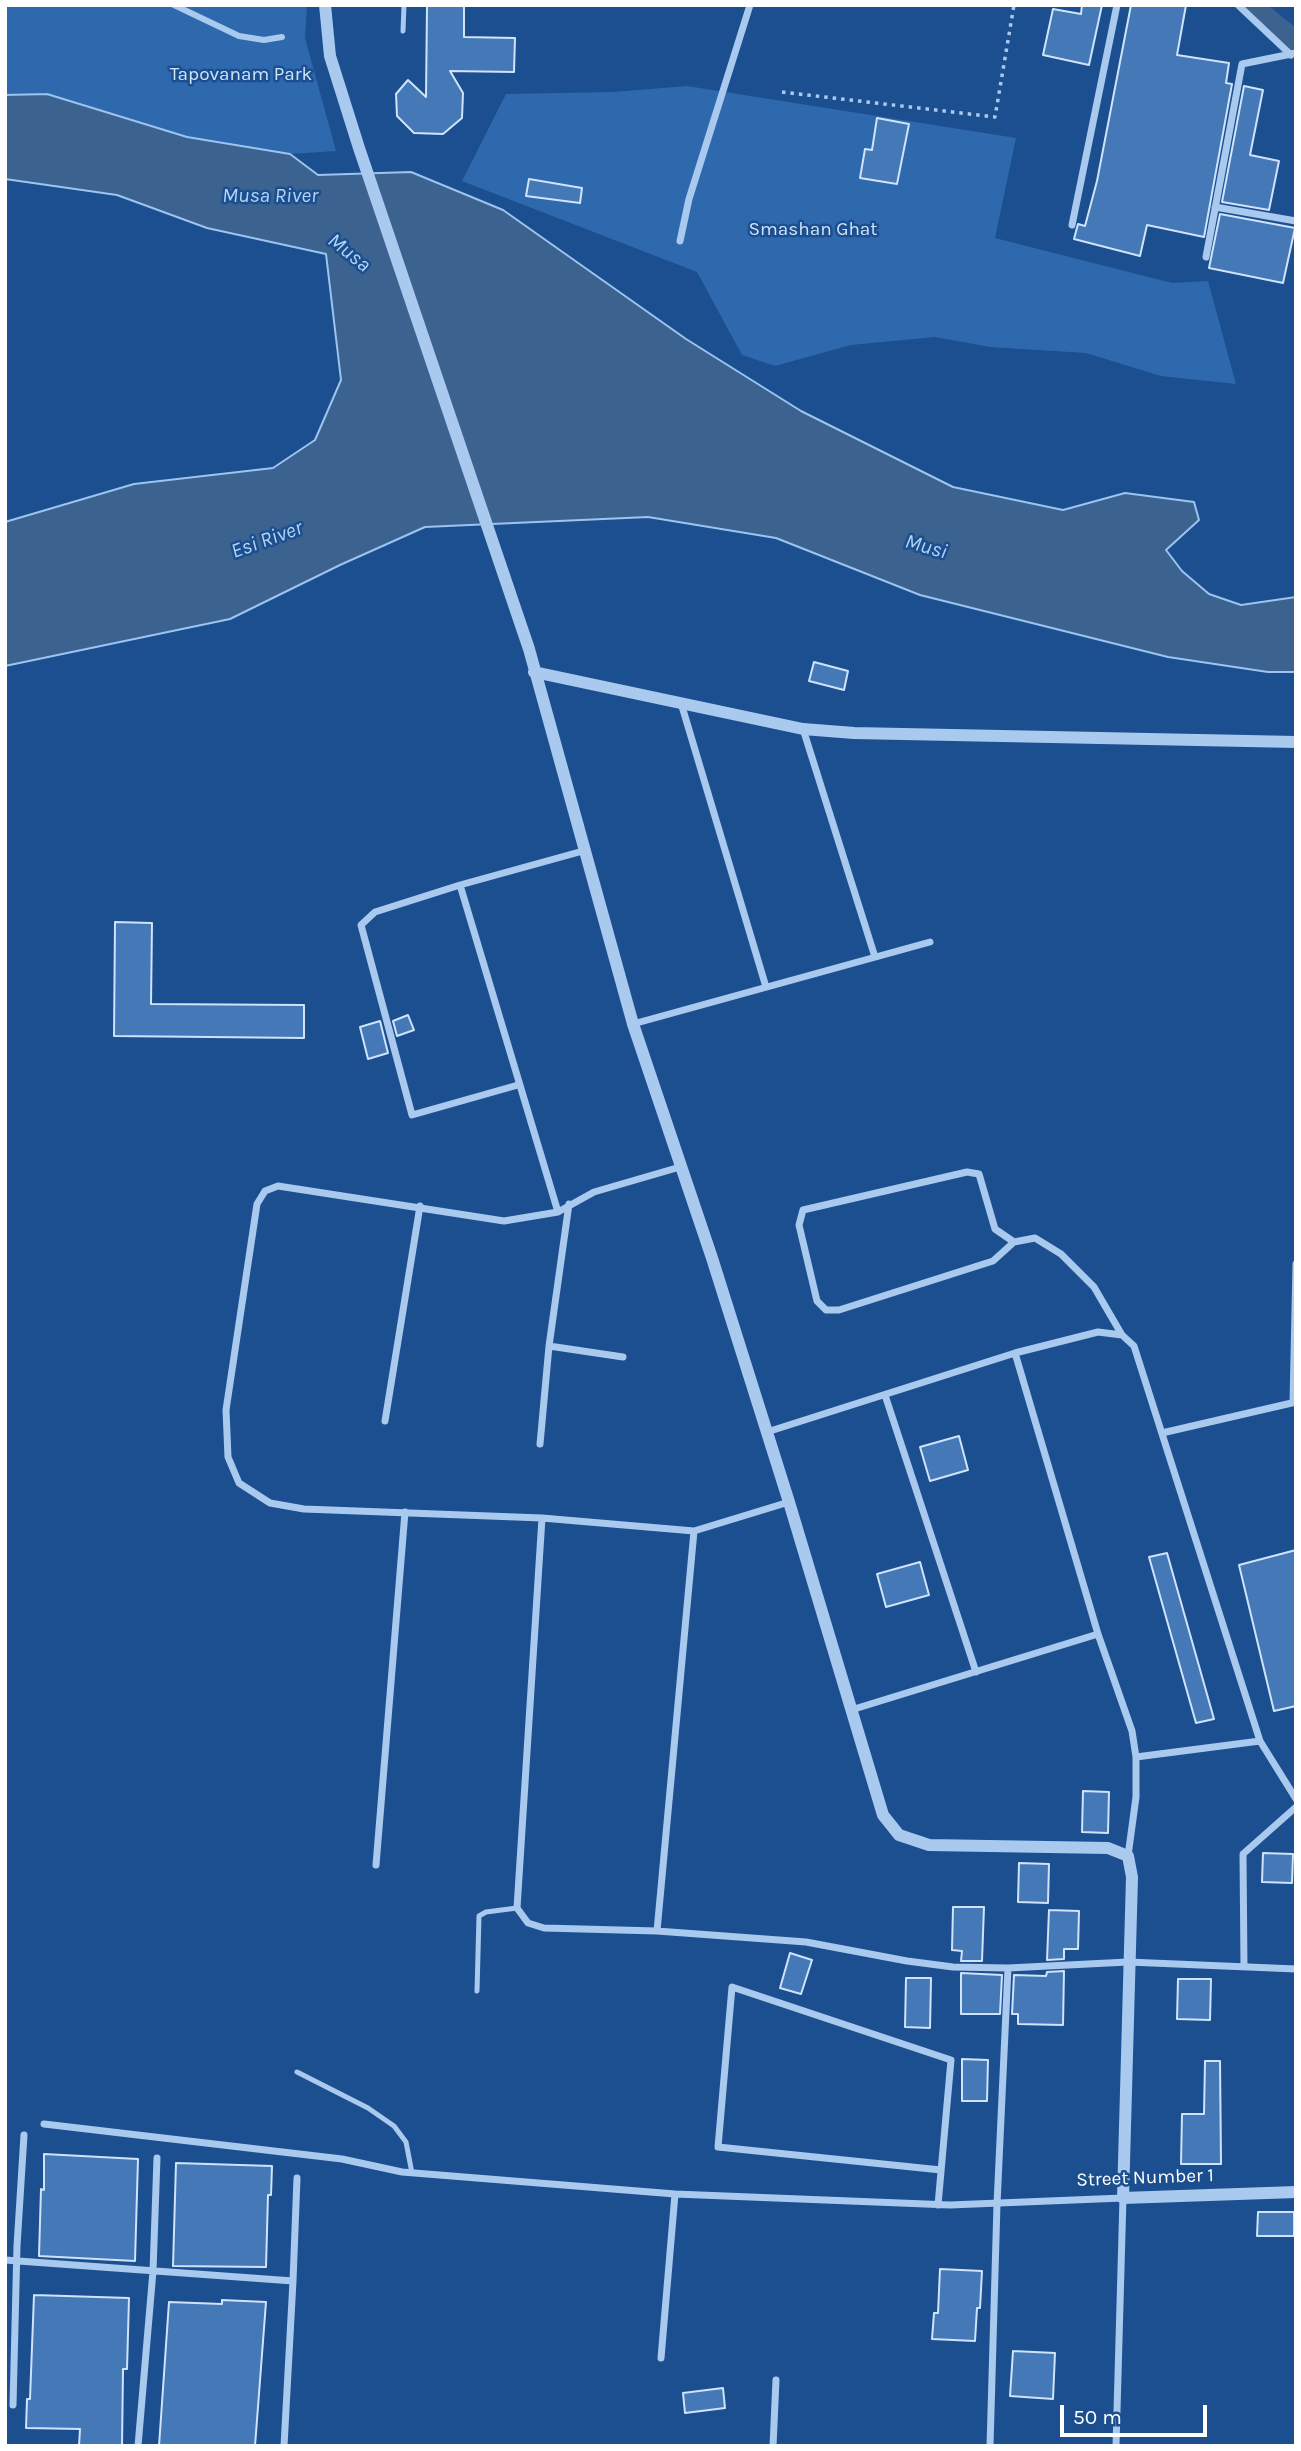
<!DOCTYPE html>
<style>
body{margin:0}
#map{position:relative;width:1301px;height:2451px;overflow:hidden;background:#1b4f8f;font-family:Karla,sans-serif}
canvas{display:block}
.frame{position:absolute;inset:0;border:7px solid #fff;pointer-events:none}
.scale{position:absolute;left:1060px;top:2405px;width:147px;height:32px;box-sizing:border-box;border:4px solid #fff;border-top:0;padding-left:9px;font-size:21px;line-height:24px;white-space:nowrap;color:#fff;-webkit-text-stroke:5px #1b4f8f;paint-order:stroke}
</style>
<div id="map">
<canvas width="1301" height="2451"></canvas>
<div class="frame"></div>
<div class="scale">50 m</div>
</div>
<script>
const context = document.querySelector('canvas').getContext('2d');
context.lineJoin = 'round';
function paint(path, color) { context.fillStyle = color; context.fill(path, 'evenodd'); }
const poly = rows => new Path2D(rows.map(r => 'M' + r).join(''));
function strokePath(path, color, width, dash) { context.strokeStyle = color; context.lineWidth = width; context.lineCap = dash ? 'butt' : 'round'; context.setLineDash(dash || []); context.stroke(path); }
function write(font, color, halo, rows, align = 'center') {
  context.font = font + ' Karla,sans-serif'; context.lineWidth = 5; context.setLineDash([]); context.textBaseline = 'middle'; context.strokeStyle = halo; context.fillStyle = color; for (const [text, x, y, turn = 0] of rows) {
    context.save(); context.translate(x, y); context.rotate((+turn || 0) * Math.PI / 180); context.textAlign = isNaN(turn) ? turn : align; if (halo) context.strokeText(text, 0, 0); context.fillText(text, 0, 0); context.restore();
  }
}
paint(poly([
 [5,5,307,5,305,38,336,151,290,154,187,137,47,94,5,95],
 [687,86,1016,138,995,238,1172,283,1208,281,1236,384,1161,376,1086,353,990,347,935,337,851,345,775,366,742,355,697,272,462,181,506,94,613,92]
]), '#2e69ad');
const water = poly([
 [47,94,187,137,290,154,318,175,411,172,503,210,686,339,801,411,953,487,1063,510,1125,493,1194,502,1199,520,1166,550,1182,571,1209,594,1241,605,1296,597,1296,672,1268,672,1168,657,920,595,776,538,648,517,425,527,340,565,230,619,5,666,5,522,134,484,273,468,315,440,341,380,326,254,207,228,117,195,5,179,5,95,47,94]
]);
paint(water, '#3c6290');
strokePath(water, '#9cc4f0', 2);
strokePath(poly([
 [1251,5,1293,39,1296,44]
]), '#3c6290', 21);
const building = poly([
 [427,5,464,5,464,37,515,38,514,72,450,71,463,93,462,118,443,134,414,133,397,116,396,94,408,80,426,97,427,5],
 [1082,5,1102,5,1089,65,1043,55,1053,9,1081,14,1082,5],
 [1131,5,1186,5,1177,55,1229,63,1226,83,1232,84,1204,237,1147,225,1140,256,1074,239,1078,224,1085,226,1097,181,1131,5],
 [1244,86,1263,90,1250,155,1279,161,1269,210,1222,202,1244,86],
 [877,118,909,124,897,184,860,178,865,149,872,150,877,118],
 [529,179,582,188,580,203,526,196,529,179],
 [1220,214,1295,228,1283,283,1209,268,1220,214],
 [814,662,848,671,844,690,809,681,814,662],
 [115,922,152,923,151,1004,304,1005,304,1038,114,1036,115,922],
 [408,1015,414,1030,397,1036,393,1021,408,1015],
 [380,1021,388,1053,368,1059,360,1027,380,1021],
 [959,1436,968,1470,930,1481,920,1447,959,1436],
 [1296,1550,1296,1706,1274,1711,1239,1565,1296,1550],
 [1167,1553,1214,1719,1196,1723,1149,1557,1167,1553],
 [920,1562,929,1595,886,1607,877,1574,920,1562],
 [1083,1791,1109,1792,1108,1833,1082,1832,1083,1791],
 [1263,1853,1293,1854,1292,1883,1262,1882,1263,1853],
 [1019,1863,1049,1864,1048,1903,1018,1902,1019,1863],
 [953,1907,984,1907,982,1961,961,1961,962,1951,952,1950,953,1907],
 [1049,1910,1079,1911,1078,1949,1064,1949,1064,1959,1047,1960,1049,1910],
 [790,1953,812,1960,801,1994,780,1988,790,1953],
 [1064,1971,1063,2025,1018,2024,1018,2014,1012,2014,1014,1975,1046,1976,1047,1972,1064,1971],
 [961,1973,1002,1975,1000,2014,961,2014,961,1973],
 [906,1978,931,1978,930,2028,905,2027,906,1978],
 [1178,1979,1211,1979,1210,2020,1177,2019,1178,1979],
 [962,2059,988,2060,987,2101,962,2101,962,2059],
 [1205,2061,1220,2061,1221,2164,1181,2164,1182,2114,1204,2114,1205,2061],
 [44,2154,138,2159,135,2261,39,2256,41,2189,44,2190,44,2154],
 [176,2163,272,2166,271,2195,268,2195,266,2267,173,2266,176,2163],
 [1258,2212,1294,2212,1294,2236,1257,2236,1258,2212],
 [940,2269,982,2271,980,2308,977,2308,975,2341,932,2339,934,2313,938,2313,940,2269],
 [34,2295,129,2298,127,2369,123,2369,122,2446,79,2446,80,2429,26,2428,27,2399,30,2399,34,2295],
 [222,2300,266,2302,255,2446,159,2446,169,2302,222,2304,222,2300],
 [1013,2351,1055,2353,1053,2399,1010,2396,1013,2351],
 [723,2388,725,2408,685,2413,683,2393,723,2388]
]);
paint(building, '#4478b7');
strokePath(building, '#cfe3fa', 2);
strokePath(poly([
 [782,92,995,117,1014,5]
]), '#a9c9ee', 3.5, [3.5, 5]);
strokePath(poly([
 [403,31,404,5],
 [477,1991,479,1916,486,1912,517,1908],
 [297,2072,368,2108,394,2126,406,2142,412,2173]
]), '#a9c9ee', 5);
strokePath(poly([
 [174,5,239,36,264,40,282,37]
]), '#a9c9ee', 6);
strokePath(poly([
 [1238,5,1291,55],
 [1215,207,1296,221],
 [1072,225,1117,5],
 [680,241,689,199,750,5],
 [1206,257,1242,64,1296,53],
 [681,703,766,987],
 [803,729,875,957],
 [460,885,558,1212],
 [633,1024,930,942],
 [518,1085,412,1115,361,925,375,912,460,885,583,851],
 [680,1167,594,1192,558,1212,504,1221,278,1186,265,1191,257,1204,226,1410,228,1457,239,1483,270,1503,304,1509,542,1518,694,1531,789,1502],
 [1014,1242,993,1261,839,1310,826,1310,817,1301,799,1225,803,1210,967,1172,979,1174,995,1229,1014,1242,1035,1238,1061,1254,1094,1287,1122,1335,1134,1346,1260,1741,1296,1799],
 [549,1346,623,1357],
 [1015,1353,1098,1634,1132,1731,1136,1757,1136,1797,1128,1856],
 [885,1395,976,1672],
 [1293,1402,1296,1264],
 [385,1421,420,1206],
 [767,1432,1015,1353,1098,1332,1122,1335],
 [1162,1433,1296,1402],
 [540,1444,549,1346,569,1204],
 [542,1518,517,1908,528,1923,544,1928,657,1931,806,1942,907,1961,953,1967,1008,1968,1128,1962,1296,1969],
 [851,1710,1098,1634],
 [1136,1757,1260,1741],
 [376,1865,405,1512],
 [657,1931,694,1531],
 [1244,1967,1243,1854,1296,1807],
 [44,2124,342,2159,402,2172,675,2194,950,2205,1123,2198,1116,2446],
 [938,2205,951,2060,732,1987,718,2147,941,2170],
 [5,2260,293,2281,284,2446],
 [293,2281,297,2178],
 [661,2358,675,2194],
 [13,2405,17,2246,24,2135],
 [138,2446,153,2271,157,2158],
 [773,2446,776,2380],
 [990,2446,997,2204,1008,1968]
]), '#a9c9ee', 7);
strokePath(poly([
 [325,5,330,56,359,148,529,649,633,1024,712,1258,789,1502,883,1815,899,1835,929,1845,1108,1848,1128,1856,1132,1877,1123,2198,1296,2192],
 [534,672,803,729,854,733,1296,742]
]), '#a9c9ee', 12);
write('19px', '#cfe3fa', '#1b4f8f', [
 ["Tapovanam Park",241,75],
 ["Smashan Ghat",813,230]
]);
write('19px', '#fff', '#1b4f8f', [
 ["Street Number 1",1145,2178,-2]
]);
write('italic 21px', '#b5d3f5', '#1b4f8f', [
 ["Musa River",270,196],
 ["Musa",349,253,39],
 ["Esi River",267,540,-20],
 ["Musi",926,547,16]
]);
</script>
